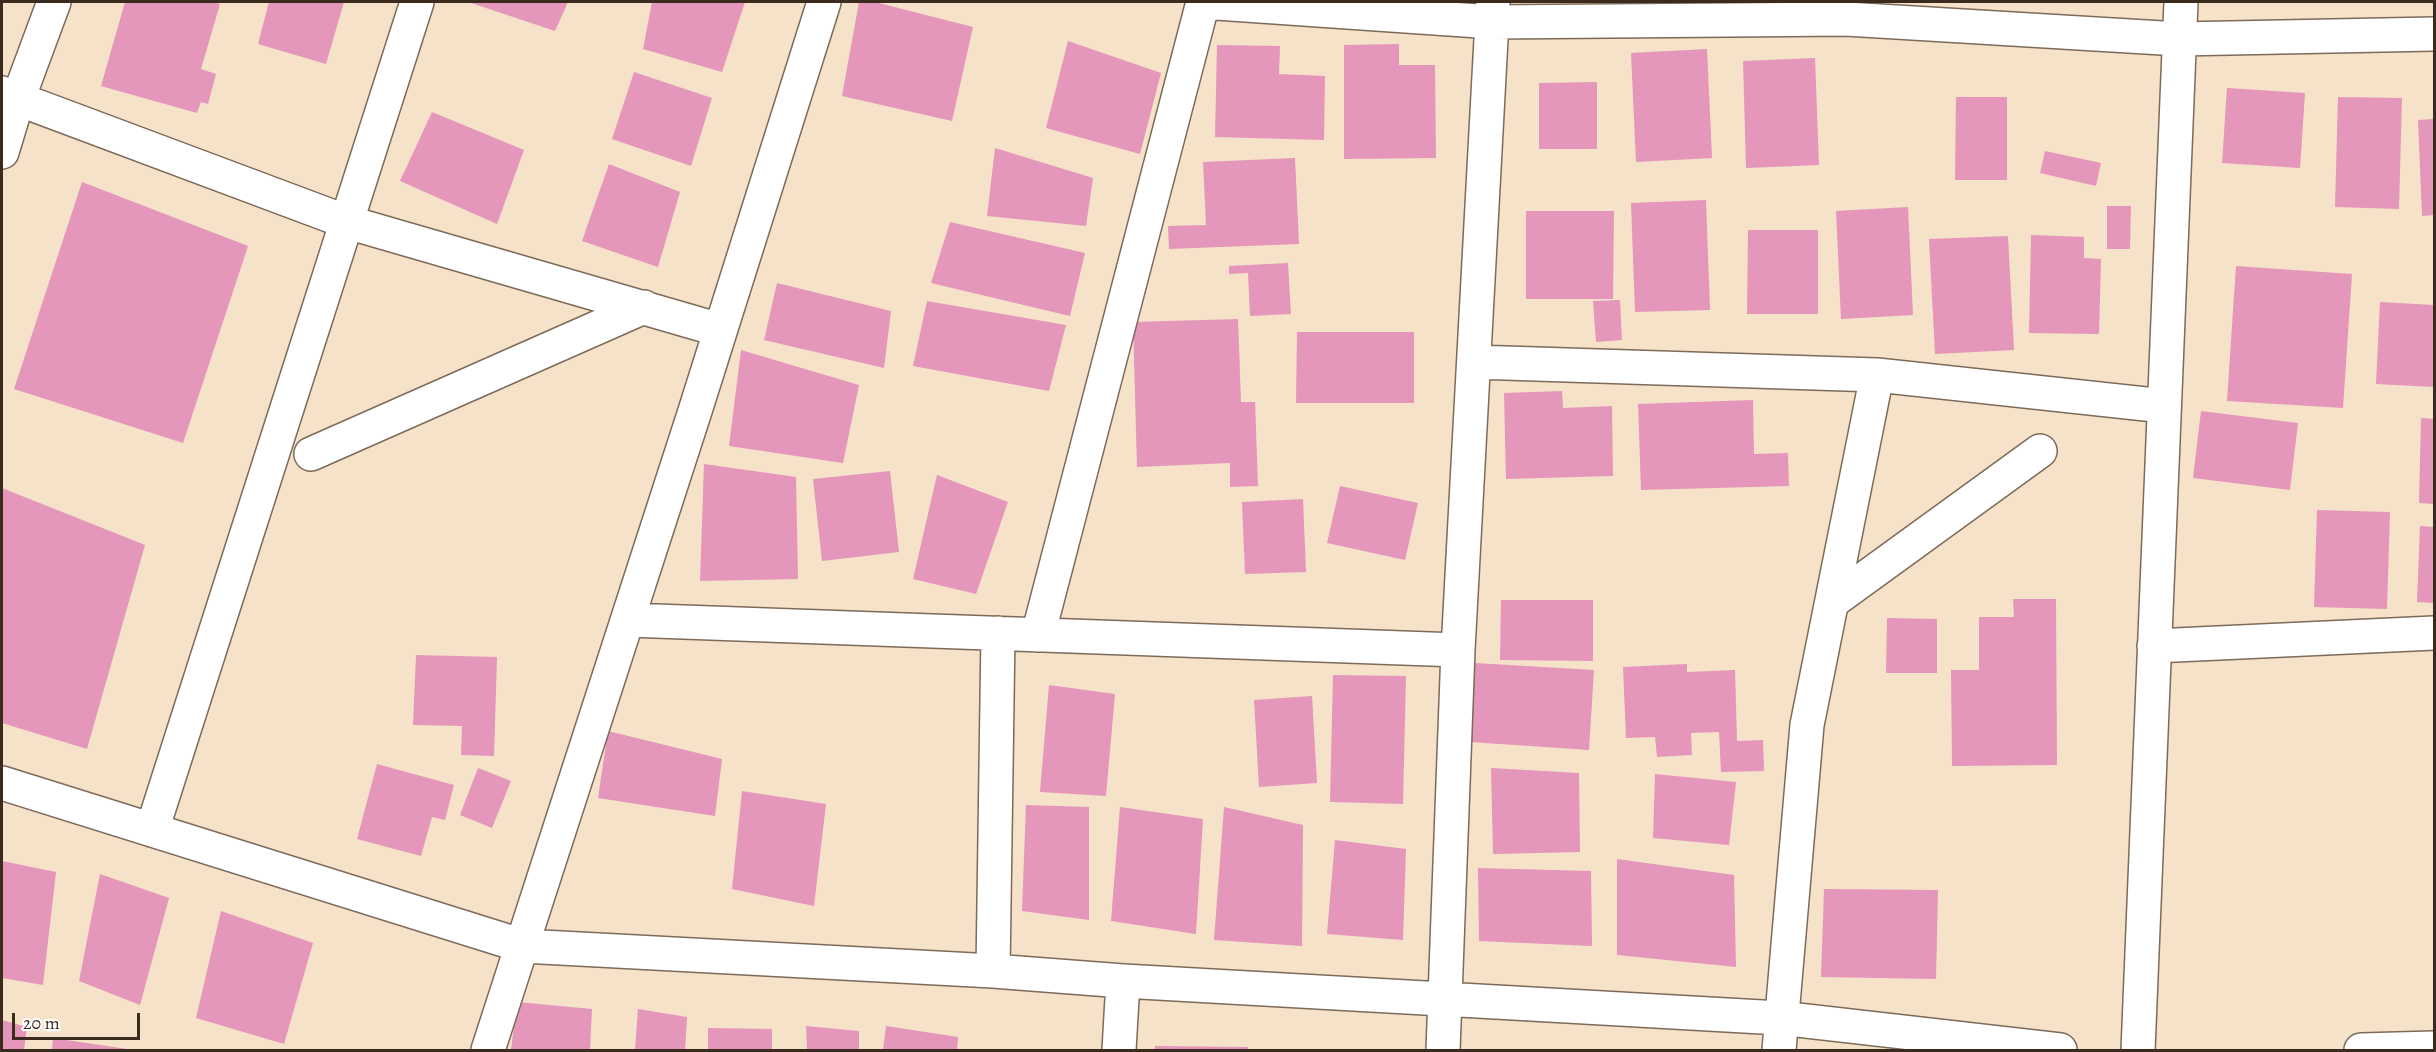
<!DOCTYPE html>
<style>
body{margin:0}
#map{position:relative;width:2436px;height:1052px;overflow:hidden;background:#f5e2c8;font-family:Alegreya,serif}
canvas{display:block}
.frame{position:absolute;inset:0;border:3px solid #3b2a1e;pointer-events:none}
.scale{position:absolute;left:12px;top:1013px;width:128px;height:27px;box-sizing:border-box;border:3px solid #3b2a1e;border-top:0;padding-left:8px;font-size:18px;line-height:21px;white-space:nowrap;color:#3b2a1e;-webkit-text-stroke:4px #fff;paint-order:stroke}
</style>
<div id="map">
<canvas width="2436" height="1052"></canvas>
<div class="frame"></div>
<div class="scale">20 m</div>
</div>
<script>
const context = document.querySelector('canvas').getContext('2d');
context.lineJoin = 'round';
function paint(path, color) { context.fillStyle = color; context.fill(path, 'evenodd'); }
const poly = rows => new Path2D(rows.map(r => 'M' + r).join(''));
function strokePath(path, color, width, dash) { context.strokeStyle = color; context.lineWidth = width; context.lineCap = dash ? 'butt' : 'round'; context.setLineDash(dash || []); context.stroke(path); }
paint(poly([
 [125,2,212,2,220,4,201,69,216,74,208,104,201,102,197,113,101,86],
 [269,2,344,2,326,64,258,44],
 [468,2,568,2,555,31],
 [652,2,745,2,722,72,643,49],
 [859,2,875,2,973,27,952,121,842,96],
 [1068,41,1161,73,1140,154,1046,128],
 [1399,44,1399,65,1435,65,1436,158,1344,159,1344,45],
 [1217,45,1280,46,1279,74,1325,76,1324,140,1215,137],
 [1707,49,1712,158,1636,162,1631,53],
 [1815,58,1819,165,1746,168,1743,61],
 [634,72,712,98,691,166,612,139],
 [1597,82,1597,149,1539,149,1539,83],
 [2227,88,2305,93,2300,168,2222,163],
 [1956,97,2007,97,2007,180,1955,180],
 [2338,97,2402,98,2399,209,2335,207],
 [432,112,524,150,497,224,400,181],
 [2434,119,2434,215,2422,216,2418,120],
 [995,148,1093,178,1086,226,987,216],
 [2045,151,2101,163,2096,186,2040,173],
 [1295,158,1299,244,1169,249,1168,226,1206,225,1203,162],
 [609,164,680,192,658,267,582,241],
 [82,182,248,246,183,443,14,389],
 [1706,200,1710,310,1635,312,1631,203],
 [2107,206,2131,206,2130,249,2107,249],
 [1908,207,1913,315,1841,319,1836,211],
 [1526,211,1614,211,1613,299,1526,299],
 [950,222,1085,253,1070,316,931,283],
 [1748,230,1818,230,1818,314,1747,314],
 [2031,235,2084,237,2084,258,2101,259,2099,334,2029,333],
 [2008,236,2014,350,1935,354,1929,239],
 [1288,263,1291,314,1250,316,1248,273,1229,274,1229,266],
 [2236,266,2352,274,2343,408,2227,401],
 [777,283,891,311,884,368,764,340],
 [1620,300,1622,340,1596,342,1593,301],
 [927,301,1066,325,1049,391,913,366],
 [2380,302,2434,305,2434,387,2376,384],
 [1238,319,1241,402,1255,402,1258,486,1230,487,1230,463,1137,467,1133,322],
 [1297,332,1414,332,1414,403,1296,403],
 [741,350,859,385,843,463,729,446],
 [1562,391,1563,408,1612,406,1613,476,1506,479,1504,393],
 [1753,400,1754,454,1788,453,1789,486,1641,490,1638,404],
 [2201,411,2298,423,2290,490,2193,478],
 [2421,418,2434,419,2434,504,2419,503],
 [704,464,796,477,798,579,700,581],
 [890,471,899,552,822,561,813,479],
 [937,475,1008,502,976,594,913,579],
 [1340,486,1418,503,1405,560,1327,543],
 [2,488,145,545,87,749,2,723],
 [1303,499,1306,572,1245,574,1242,502],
 [2317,510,2390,512,2387,609,2314,607],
 [2420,526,2434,527,2434,603,2417,602],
 [2013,599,2056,599,2057,765,1952,766,1951,670,1979,670,1979,617,2014,617],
 [1501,600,1593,600,1593,661,1500,660],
 [1887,618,1937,619,1937,673,1886,673],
 [416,655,497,657,494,756,461,755,462,726,413,725],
 [1475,663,1594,670,1589,750,1470,742],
 [1687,664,1687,672,1735,670,1737,741,1763,740,1764,771,1721,772,1719,732,1691,733,1692,755,1657,757,1655,737,1626,738,1623,667],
 [1333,675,1406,676,1403,804,1330,802],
 [1049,685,1115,694,1106,796,1040,792],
 [1312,696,1317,783,1259,787,1254,700],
 [608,731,722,759,715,816,598,798],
 [377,764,454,785,445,820,432,817,421,856,357,839],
 [478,768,511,781,492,828,460,815],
 [1491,768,1579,773,1580,852,1493,854],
 [1655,774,1736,782,1729,845,1653,838],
 [742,791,826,804,814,906,732,889],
 [1026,805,1089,807,1089,920,1022,911],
 [1120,807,1203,819,1196,934,1111,921],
 [1224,807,1303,825,1302,946,1214,940],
 [1335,840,1406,849,1403,940,1327,934],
 [1617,859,1734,875,1736,967,1617,955],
 [2,861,56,872,43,985,2,978],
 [1478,868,1591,871,1592,946,1479,941],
 [100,874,169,898,140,1005,79,981],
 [1824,889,1938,890,1936,979,1821,977],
 [221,911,313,943,284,1044,196,1018],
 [517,1002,592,1009,590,1050,511,1050],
 [638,1009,687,1017,685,1050,635,1050],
 [2,1020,27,1027,24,1050,2,1050],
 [806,1026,859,1031,859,1050,807,1050],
 [886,1026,958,1037,957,1050,883,1050],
 [708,1028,772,1029,772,1050,708,1050],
 [53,1038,127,1049,127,1050,52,1050],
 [1155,1046,1248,1047,1248,1050,1155,1050]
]), '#e496bb');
const street = poly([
 [1202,2,1493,22,1846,19,2179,39,2434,34],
 [2,93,347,222,720,330],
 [2,152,18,99,54,2],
 [1474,362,1877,375,2164,406],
 [311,454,644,307],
 [1832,602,2040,451],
 [628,620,1458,650],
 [1038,635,1203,2],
 [2154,646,2434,633],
 [2,783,523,946,993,971,1123,981,1780,1018,2060,1050],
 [152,830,417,2],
 [993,971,998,633],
 [488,1050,695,411,824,2],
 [1119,1050,1123,981],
 [1443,1050,1458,650,1493,2],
 [1779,1050,1807,725,1877,375],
 [2138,1050,2181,2],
 [2361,1050,2434,1048]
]);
strokePath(street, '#7c6a5a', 36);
strokePath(street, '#fff', 33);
</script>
